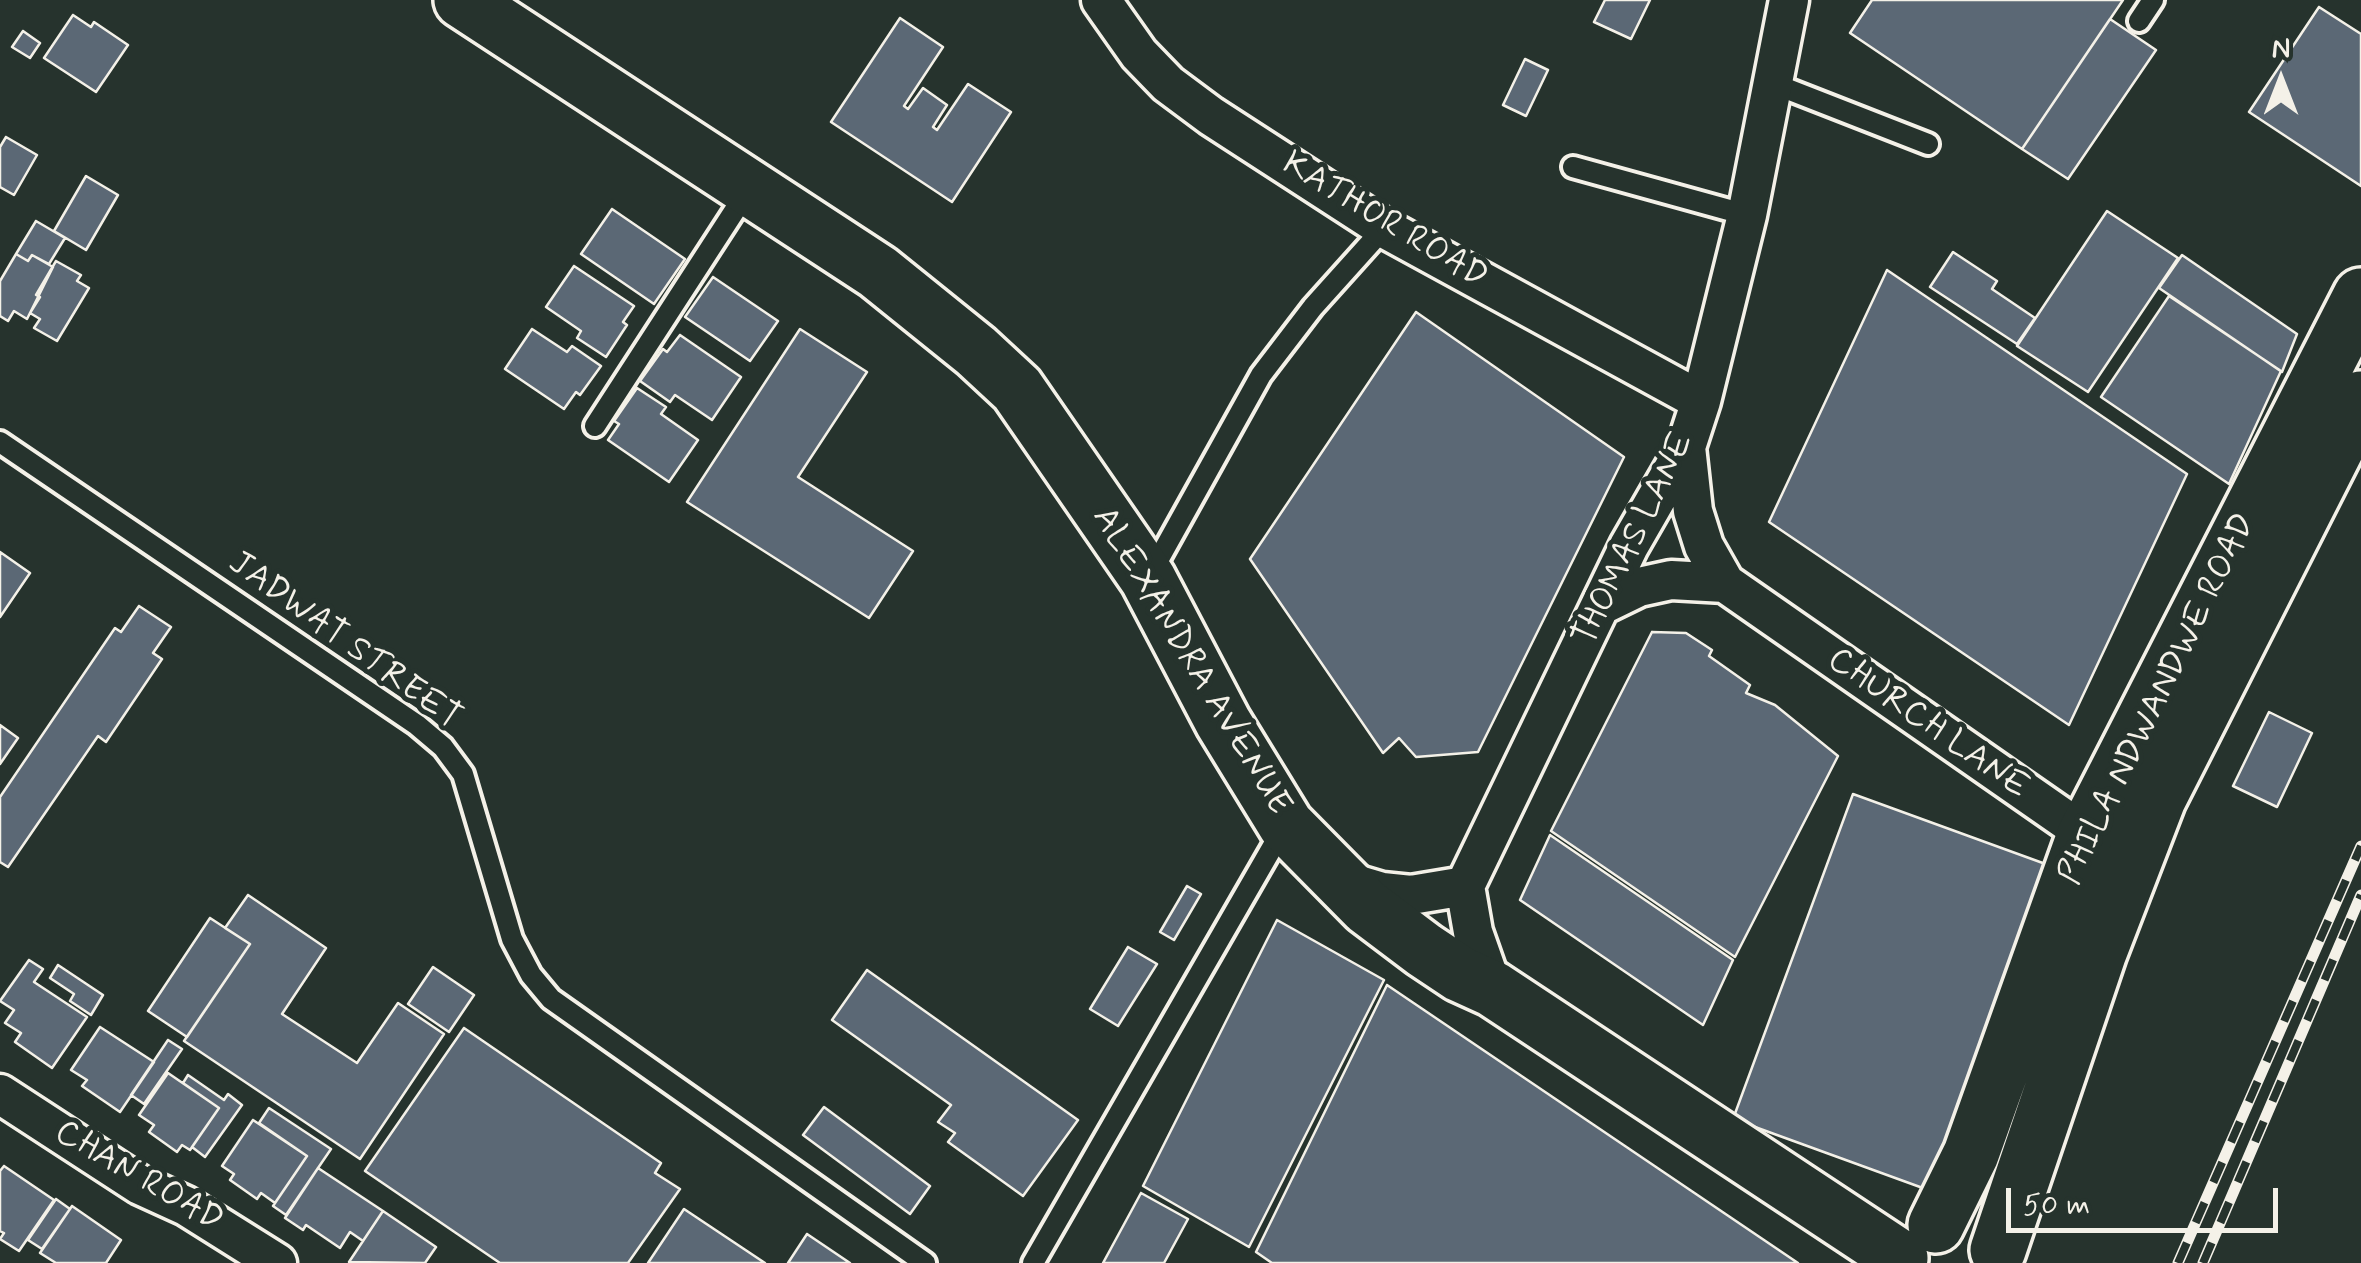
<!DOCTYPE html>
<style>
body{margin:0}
#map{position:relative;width:2361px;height:1263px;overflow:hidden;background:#26332d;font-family:Mynerve,sans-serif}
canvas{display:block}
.north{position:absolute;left:2231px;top:30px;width:100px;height:100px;-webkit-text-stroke:8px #26332d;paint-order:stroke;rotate:0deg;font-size:28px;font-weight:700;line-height:40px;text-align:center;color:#f4f1e8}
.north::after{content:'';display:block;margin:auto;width:35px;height:45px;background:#f4f1e8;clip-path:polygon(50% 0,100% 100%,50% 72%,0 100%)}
.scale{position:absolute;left:2006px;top:1188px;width:272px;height:45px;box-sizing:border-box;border:5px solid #f4f1e8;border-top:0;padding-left:12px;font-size:30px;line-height:35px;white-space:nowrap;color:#f4f1e8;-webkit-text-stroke:8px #26332d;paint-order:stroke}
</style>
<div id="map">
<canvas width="2361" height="1263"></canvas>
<div class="north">N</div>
<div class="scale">50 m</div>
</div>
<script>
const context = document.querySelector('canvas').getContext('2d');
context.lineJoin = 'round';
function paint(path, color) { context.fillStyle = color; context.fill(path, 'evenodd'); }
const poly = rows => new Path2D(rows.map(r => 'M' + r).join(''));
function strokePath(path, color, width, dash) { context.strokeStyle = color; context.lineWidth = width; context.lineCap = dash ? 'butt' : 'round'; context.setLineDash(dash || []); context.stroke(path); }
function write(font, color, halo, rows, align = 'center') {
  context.font = font + ' Mynerve,sans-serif'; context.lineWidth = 10; context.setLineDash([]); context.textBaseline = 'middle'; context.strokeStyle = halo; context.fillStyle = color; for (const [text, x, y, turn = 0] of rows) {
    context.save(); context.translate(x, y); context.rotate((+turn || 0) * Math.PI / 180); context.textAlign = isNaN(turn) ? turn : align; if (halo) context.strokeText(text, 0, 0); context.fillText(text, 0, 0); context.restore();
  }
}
const building = poly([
 [1605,0,1650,0,1631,39,1594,22,1605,0],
 [1872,0,2123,0,2022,149,1850,33,1872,0],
 [2319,7,2361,34,2361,186,2249,112,2319,7],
 [73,15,91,27,94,22,128,45,96,92,44,58,73,15],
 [900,18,943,47,904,106,908,109,923,88,947,105,933,127,937,130,968,84,1011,112,952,202,831,122,900,18],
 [2110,19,2156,50,2068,179,2022,149,2110,19],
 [23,31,40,43,30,58,12,47,23,31],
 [1525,59,1548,70,1526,116,1503,105,1525,59],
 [6,137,37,155,14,195,0,187,0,147,6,137],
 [86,176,118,195,86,250,54,231,86,176],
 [612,209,685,259,654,304,581,254,612,209],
 [2107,211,2178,258,2088,392,2017,346,2107,211],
 [36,221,65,238,49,264,32,255,28,261,16,254,36,221],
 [1953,252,1997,281,1992,289,2035,318,2017,344,1930,287,1953,252],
 [16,254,28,261,32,255,53,267,27,319,14,311,8,321,0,316,0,281,16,254],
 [2182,255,2297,334,2282,372,2159,288,2182,255],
 [56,261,81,275,77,281,89,288,57,341,34,328,40,319,30,313,40,297,36,295,56,261],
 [574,266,634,306,623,322,627,325,606,357,577,338,581,331,546,307,574,266],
 [1887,270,2187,474,2069,725,1769,522,1887,270],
 [713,277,778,321,750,361,685,317,713,277],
 [2169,296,2281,371,2229,484,2101,397,2169,296],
 [1416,312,1624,457,1478,752,1416,757,1399,738,1383,753,1250,559,1416,312],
 [532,329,567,352,572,346,601,366,580,395,576,392,564,409,505,369,532,329],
 [800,329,867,372,798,477,913,551,869,618,687,502,800,329],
 [680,335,741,377,712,420,675,395,670,402,640,381,663,349,667,352,680,335],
 [637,388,666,407,661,414,698,440,669,482,608,440,619,424,614,421,637,388],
 [0,552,30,573,0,617,0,552],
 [139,606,171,627,153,653,162,659,106,742,98,736,8,867,0,862,0,797,115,628,121,632,139,606],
 [1652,632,1686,633,1712,650,1709,656,1750,685,1746,693,1775,705,1838,756,1735,957,1551,831,1652,632],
 [2269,712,2312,733,2277,807,2233,786,2269,712],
 [0,725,18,738,0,764,0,725],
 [1853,794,2051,866,1931,1191,1733,1119,1853,794],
 [1550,835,1733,960,1703,1025,1520,900,1550,835],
 [1187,886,1201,894,1174,940,1160,932,1187,886],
 [248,895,326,948,282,1014,357,1063,398,1003,444,1034,360,1159,184,1041,250,944,225,928,248,895],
 [210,918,250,944,187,1037,148,1011,210,918],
 [1277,920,1384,980,1249,1247,1143,1186,1277,920],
 [1128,947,1157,964,1118,1026,1090,1009,1128,947],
 [29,960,43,969,34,982,87,1017,52,1068,15,1042,21,1033,5,1023,14,1010,0,1001,29,960],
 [58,965,103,995,91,1015,70,1001,74,994,50,978,58,965],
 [433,967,474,995,449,1032,408,1004,433,967],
 [867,970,1078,1120,1023,1196,948,1142,955,1133,938,1122,951,1105,832,1020,867,970],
 [1387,985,1798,1263,1272,1263,1256,1252,1387,985],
 [100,1027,154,1062,120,1112,82,1086,87,1080,71,1070,100,1027],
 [464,1028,661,1163,655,1173,680,1189,628,1263,500,1263,365,1171,464,1028],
 [168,1040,182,1049,144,1104,131,1095,168,1040],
 [168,1073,219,1108,190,1150,182,1145,177,1152,149,1132,154,1125,139,1115,168,1073],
 [188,1075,224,1100,228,1094,242,1105,205,1157,192,1147,219,1108,183,1083,188,1075],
 [824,1107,930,1186,910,1214,803,1135,824,1107],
 [269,1108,331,1149,286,1215,273,1206,307,1156,259,1123,269,1108],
 [253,1120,307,1156,275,1203,261,1193,257,1199,230,1180,234,1174,222,1166,253,1120],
 [4,1166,54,1200,19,1251,0,1239,4,1233,0,1231,0,1171,4,1166],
 [318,1168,383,1211,363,1241,350,1232,340,1248,306,1225,303,1230,285,1218,318,1168],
 [1141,1193,1188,1219,1164,1263,1103,1263,1141,1193],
 [56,1199,70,1209,42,1249,28,1240,56,1199],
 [72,1206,121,1240,106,1263,56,1263,40,1253,72,1206],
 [684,1209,765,1263,648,1263,684,1209],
 [383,1211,436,1247,425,1263,349,1262,383,1211],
 [807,1234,850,1263,788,1263,807,1234]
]);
paint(building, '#5b6875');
strokePath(building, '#f4f1e8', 2.5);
const lane = poly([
 [2139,21,2153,0],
 [1772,83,1928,144],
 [1573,167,1747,215],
 [595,426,748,190],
 [0,442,417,725,443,747,463,774,512,939,531,975,551,999,925,1263],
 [1151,573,1261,375,1313,307,1384,228],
 [1033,1263,1284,827]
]);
const street = poly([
 [1101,0,1139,54,1168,84,1211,116,1384,228,1701,401],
 [1686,447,1693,511,1704,546,1725,583,2106,848],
 [1602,605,1639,587,1671,580,1725,583],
 [1345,881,1382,892,1411,895,1465,886],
 [1493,989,1473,932,1465,886,1629,546,1686,447,1701,401,1747,215,1789,0],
 [0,1094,140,1185,186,1206,277,1263]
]);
const secondary = poly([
 [462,0,878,272,976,351,1017,389,1148,579,1223,722,1286,825,1367,907,1424,950,1460,974,1493,989,1900,1258],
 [1936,1225,1971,1154,2085,835,2361,296],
 [1998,1250,2099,952,2158,799,2361,399]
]);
strokePath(lane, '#f4f1e8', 28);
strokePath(street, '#f4f1e8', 45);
strokePath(secondary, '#f4f1e8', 62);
strokePath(lane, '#26332d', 20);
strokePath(street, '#26332d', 38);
strokePath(secondary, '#26332d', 55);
const rail = poly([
 [2178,1263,2361,846],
 [2203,1263,2361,895]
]);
strokePath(rail, '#f4f1e8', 11);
strokePath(rail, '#26332d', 8, [22]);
write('35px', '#f4f1e8', '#26332d', [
 ["KATHOR ROAD",1384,222,31],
 ["THOMAS LANE",1635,540,-64],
 ["JADWAT STREET",344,642,36],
 ["ALEXANDRA AVENUE",1190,662,59],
 ["PHILA NDWANDWE ROAD",2159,700,-64],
 ["CHURCH LANE",1927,725,35],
 ["CHAN ROAD",138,1178,30]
]);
</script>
